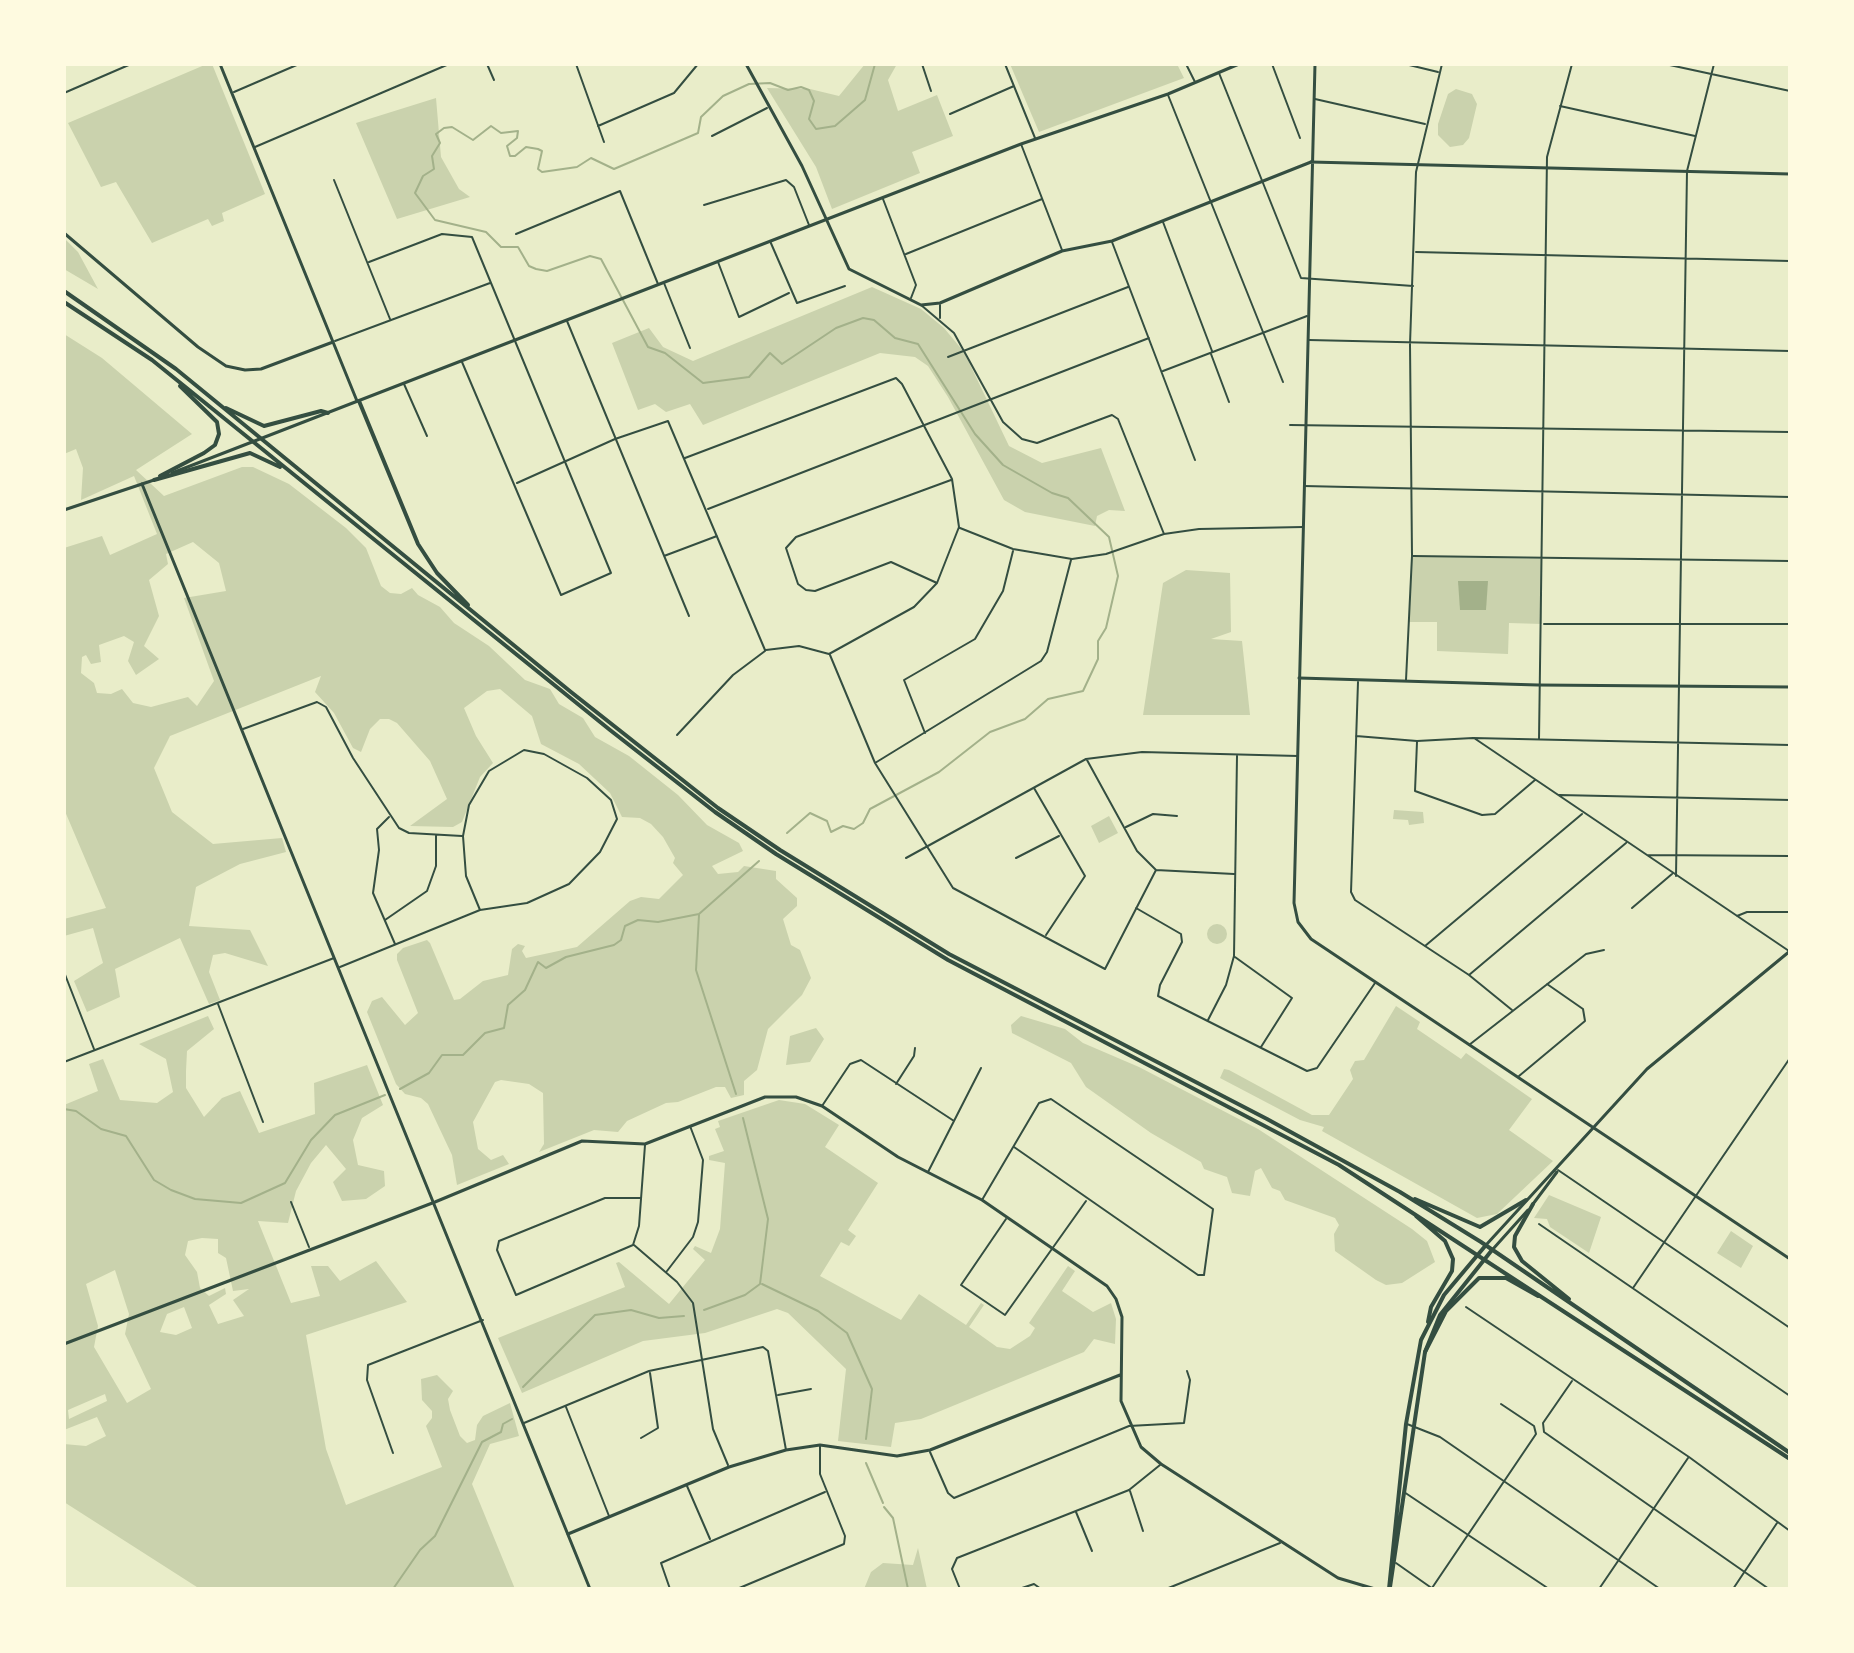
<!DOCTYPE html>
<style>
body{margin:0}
#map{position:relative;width:1854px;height:1653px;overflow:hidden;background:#e9edc9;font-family:Quicksand,sans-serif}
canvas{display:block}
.frame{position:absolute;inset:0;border:66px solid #fefae0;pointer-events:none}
</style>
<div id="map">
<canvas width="1854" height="1653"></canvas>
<div class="frame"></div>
</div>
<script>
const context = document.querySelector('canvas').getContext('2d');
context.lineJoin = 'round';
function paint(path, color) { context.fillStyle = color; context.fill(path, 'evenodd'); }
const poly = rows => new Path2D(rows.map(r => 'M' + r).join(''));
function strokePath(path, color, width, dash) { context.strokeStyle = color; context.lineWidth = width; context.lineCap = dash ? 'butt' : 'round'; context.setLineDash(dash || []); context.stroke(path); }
paint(poly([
 [207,64,212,64,265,194,222,213,224,221,212,226,208,219,152,243,116,182,101,187,68,123],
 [865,64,897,64,888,80,898,111,937,95,953,136,912,152,920,173,832,209,816,167,767,88,810,89,839,96],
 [1010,64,1177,64,1184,78,1039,132],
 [1456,89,1472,94,1477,104,1469,138,1463,145,1450,147,1438,135,1438,124,1448,94],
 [436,98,441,157,459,189,470,197,397,219,356,123],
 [64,238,78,252,98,289,64,269],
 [872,287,921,309,944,328,964,352,1009,446,1042,463,1101,448,1125,511,1109,510,1097,516,1095,526,1025,512,1004,500,948,397,928,366,915,357,880,353,703,425,690,404,666,412,655,404,638,410,612,343,649,328,663,347,693,361],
 [64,334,102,358,192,434,136,470,164,496,242,467,253,467,289,484,346,528,366,548,381,586,390,593,401,594,412,588,418,595,440,607,454,623,489,646,525,680,550,689,559,704,583,718,595,737,629,756,678,795,707,825,739,843,743,851,712,866,718,874,738,872,744,866,776,871,776,879,797,898,797,906,783,919,791,945,800,950,811,978,802,995,768,1029,757,1070,744,1081,744,1095,731,1098,725,1087,716,1087,678,1102,666,1103,627,1121,618,1132,594,1130,539,1152,544,1144,543,1093,529,1084,501,1080,495,1082,473,1122,478,1149,491,1160,503,1155,509,1164,457,1185,452,1155,428,1104,421,1098,405,1094,396,1084,367,1012,372,1001,382,997,405,1025,418,1013,397,960,397,954,403,948,427,940,430,943,454,1000,460,999,483,981,508,975,512,949,518,944,525,946,522,951,526,958,577,947,630,901,641,897,659,899,683,875,673,863,675,858,663,837,651,824,640,818,622,817,610,793,579,764,541,744,532,716,500,689,487,691,464,708,476,736,493,763,480,777,462,822,453,827,410,826,447,799,430,761,397,723,389,719,380,719,370,729,361,752,353,748,334,713,315,692,321,676,170,736,154,768,172,812,213,844,282,838,286,852,240,864,196,887,189,926,250,930,268,966,225,953,213,955,209,972,220,1000,209,1004,180,938,115,969,120,997,87,1012,74,981,103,963,93,928,64,936,64,919,106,908,64,809,64,548,102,536,110,555,157,534,134,476,81,500,83,468,76,449,64,454],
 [193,542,219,563,226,591,184,598,214,681,197,706,188,697,151,707,133,703,122,689,111,694,97,693,94,683,81,673,82,657,86,655,91,664,101,662,99,645,124,636,134,642,128,661,136,675,159,659,144,646,159,616,149,580,168,564,166,554],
 [1412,556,1542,559,1542,624,1509,623,1508,654,1437,651,1437,622,1409,622],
 [1186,570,1230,573,1231,632,1211,639,1242,641,1250,715,1143,715,1163,583],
 [1394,810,1423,812,1424,823,1409,825,1408,820,1393,819],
 [1109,816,1118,833,1099,843,1091,826],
 '1207 934a10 10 0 1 1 20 0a10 10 0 1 1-20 0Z',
 [1396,1006,1420,1022,1417,1029,1461,1059,1466,1053,1532,1099,1509,1130,1553,1161,1497,1214,1477,1218,1322,1131,1324,1127,1300,1120,1220,1078,1224,1069,1229,1070,1312,1115,1329,1115,1353,1079,1350,1070,1355,1061,1364,1060],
 [208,1016,214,1029,187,1051,186,1071,186,1088,204,1117,222,1098,240,1091,259,1133,315,1114,314,1083,367,1065,383,1105,362,1118,353,1140,358,1165,384,1171,385,1186,366,1199,342,1201,333,1182,346,1169,326,1145,311,1163,296,1191,288,1223,258,1221,291,1303,320,1296,311,1266,328,1266,340,1281,376,1261,407,1302,306,1335,326,1449,346,1505,442,1467,426,1426,432,1418,432,1411,422,1400,421,1379,437,1375,453,1391,448,1399,450,1410,460,1436,467,1443,475,1440,477,1425,483,1416,510,1403,519,1436,490,1444,472,1484,515,1589,200,1589,64,1502,64,1444,86,1446,106,1436,97,1417,64,1430,64,1105,98,1091,89,1064,103,1059,120,1100,157,1103,173,1092,166,1059,139,1044],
 [202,1238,218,1239,218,1253,226,1258,233,1291,249,1289,233,1300,244,1316,218,1324,209,1305,226,1294,225,1288,209,1296,200,1288,197,1272,185,1255,188,1241],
 [115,1270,129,1314,125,1334,151,1389,127,1403,94,1347,98,1326,86,1284],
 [184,1307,192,1328,176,1335,160,1332,167,1314],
 [105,1394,107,1401,69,1419,68,1410],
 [1021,1016,1065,1029,1083,1043,1139,1067,1258,1129,1412,1229,1427,1241,1435,1262,1402,1283,1386,1285,1376,1280,1335,1251,1334,1234,1339,1225,1335,1218,1285,1200,1280,1191,1272,1188,1261,1168,1255,1171,1250,1196,1232,1193,1227,1177,1204,1169,1201,1162,1151,1133,1086,1087,1071,1063,1012,1033,1011,1025],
 [816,1028,824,1039,810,1062,786,1065,790,1036],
 [779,1100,805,1104,839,1125,825,1147,878,1183,848,1230,856,1236,849,1246,841,1242,820,1276,901,1320,919,1294,966,1325,981,1303,984,1305,969,1327,997,1347,1010,1349,1030,1336,1035,1328,1029,1323,1068,1266,1075,1271,1062,1291,1093,1312,1111,1303,1116,1319,1115,1344,1094,1339,1084,1352,921,1419,895,1423,891,1447,838,1441,846,1369,788,1313,777,1309,705,1333,643,1341,522,1393,498,1338,625,1287,616,1263,619,1262,669,1304,705,1260,693,1249,695,1246,711,1253,720,1229,725,1163,709,1160,709,1156,724,1151,715,1129,720,1127,718,1121],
 [1549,1195,1601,1217,1589,1253,1550,1227,1547,1219,1534,1218],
 [1731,1231,1753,1246,1741,1268,1717,1253],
 [918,1548,927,1589,864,1589,871,1572,883,1563,913,1565]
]), '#cad2ad');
paint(poly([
 [1458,581,1488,581,1486,610,1460,610]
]), '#a3b18a');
strokePath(poly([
 [787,833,810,813,827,821,831,832,843,826,854,829,863,823,870,809,939,772,990,732,1025,719,1048,699,1083,691,1098,659,1098,641,1106,628,1118,576,1109,537,1068,498,1052,493,1003,465,975,434,918,344,895,338,874,320,863,318,836,328,782,364,770,353,749,377,703,383,665,353,648,347,601,259,590,256,547,271,536,269,529,266,518,247,501,247,486,232,435,220,415,193,423,176,434,169,432,156,440,143,436,134,444,128,452,127,473,140,491,126,501,133,518,131,517,138,507,146,510,156,515,156,526,147,538,149,542,151,538,169,542,172,577,167,591,158,614,169,698,133,701,117,723,96,749,84,770,83,788,90,801,87,809,90,814,101,809,119,816,129,835,126,865,100,875,64],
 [699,915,696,970,736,1094],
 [400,1089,429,1073,442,1055,463,1055,485,1033,504,1028,508,1005,525,990,538,962,546,968,566,957,614,945,621,940,625,926,638,920,658,922,699,914,759,861],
 [64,1109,76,1111,101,1129,126,1136,154,1180,171,1190,195,1199,241,1203,285,1183,311,1140,335,1115,385,1095],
 [762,1284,818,1311,847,1333,872,1389,866,1439],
 [704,1310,745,1295,760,1284,768,1219,743,1118],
 [523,1387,595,1315,631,1310,659,1318,684,1316],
 [866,1463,883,1503],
 [884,1507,893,1518,908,1589],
 [393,1589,420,1550,435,1536,482,1442,501,1432,503,1424,512,1419]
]), '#a3b18a', 2);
strokePath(poly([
 [487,64,494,80],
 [576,64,604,142],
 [822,64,830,64],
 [922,64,931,91],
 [1005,64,1035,138],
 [1186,64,1195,82],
 [1272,64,1300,138],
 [1405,64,1438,72],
 [1665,64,1790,91],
 [1219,73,1301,278,1413,286],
 [234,92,299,64],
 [64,93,131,64],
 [1168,95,1283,382],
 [1315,99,1425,124],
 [1560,106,1695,136],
 [950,114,1014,86],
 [598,126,674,93,698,64],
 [712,136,767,108],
 [1021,144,1062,250],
 [255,147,449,64],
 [334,180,390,319],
 [883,199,916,285,911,298],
 [704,205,786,180,794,187,809,225],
 [1163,222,1212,351],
 [516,234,620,191,658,284],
 [770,241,797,303,845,286],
 [1112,242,1195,460],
 [1416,252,1790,261],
 [906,254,1042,199],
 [369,262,442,234,472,237,611,573,561,595,462,362],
 [718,262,739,317,789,293],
 [664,283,690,348],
 [921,305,954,333,1003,422,1022,439,1037,443,1112,415,1118,419,1164,534],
 [940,318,940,305],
 [567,321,689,616],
 [1309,340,1790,351],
 [335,341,490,283],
 [1211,354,1229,402],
 [948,357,1128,287],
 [1163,371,1307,316],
 [404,384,427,436],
 [1290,425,1790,432],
 [685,458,896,378,902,384,952,479,959,527,937,583,914,607,829,654,799,646,766,650],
 [517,483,615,439,668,421,765,650],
 [1304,486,1790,497],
 [708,509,1149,338],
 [960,528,1013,549,1072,559,1106,554,1164,534,1199,529,1303,527],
 [664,556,717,536],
 [1413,556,1790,561],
 [937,583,891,562,815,591,806,590,798,584,786,548,796,537,951,480],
 [1544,624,1790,624],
 [830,655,875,763,953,888,1105,969,1156,870],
 [1406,680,1412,556,1410,344,1416,172,1442,64],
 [1358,682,1351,892,1355,900,1469,975,1512,1010],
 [243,729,317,702,326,707,353,758,399,828,409,833,462,836],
 [925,733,904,680,975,639,1003,591,1013,551],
 [677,735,733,675,765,651],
 [1356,736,1417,741,1473,738,1790,745],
 [1474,738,1789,951],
 [1539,739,1547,157,1572,64],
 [1417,742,1415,791,1482,815,1495,814,1535,780],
 [1087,760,1137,851,1156,870,1234,874],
 [875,763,1041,661,1047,652,1071,560],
 [1034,788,1085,876,1046,935],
 [1559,795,1790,800],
 [389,817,377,829,379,850,373,893,395,944],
 [1126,827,1153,814,1177,816],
 [1647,855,1790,856],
 [906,858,1086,759,1142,752,1298,756],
 [1016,858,1059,836],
 [1676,876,1687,171,1714,64],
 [1136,908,1181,934,1182,942,1160,985,1158,996,1307,1071,1317,1068,1375,983],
 [1632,908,1672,874],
 [1737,916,1747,912,1790,912],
 [385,920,427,891,436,866,436,836],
 [1425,946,1582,814],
 [1235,957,1292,998,1261,1047],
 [340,967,480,910,527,903,569,884,600,852,617,819,611,800,587,778,544,754,524,750,489,771,469,805,463,836,466,876,480,910],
 [64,972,94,1049],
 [1469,975,1626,843],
 [218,1004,263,1122],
 [1208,1020,1226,985,1234,956,1237,756],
 [1469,1045,1586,954,1604,950],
 [64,1062,334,958],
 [1519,1076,1585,1021,1583,1009,1547,984],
 [896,1084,914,1056,915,1048],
 [822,1106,850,1064,861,1060,954,1121],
 [1558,1170,1790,1328],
 [928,1172,981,1068],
 [640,1198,605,1198,499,1241,497,1250,516,1295,633,1245,639,1226,645,1145],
 [982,1200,1039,1103,1051,1099,1213,1209,1204,1275,1198,1275,1014,1147],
 [291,1202,309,1247],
 [1006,1219,961,1285,1005,1315,1086,1201],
 [1539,1224,1790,1396],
 [634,1245,677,1282,693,1303,713,1429,728,1465],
 [667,1271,693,1237,698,1222,703,1160,690,1126],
 [1633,1288,1790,1058],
 [1466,1307,1689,1457,1790,1531],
 [1572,1381,1543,1423,1544,1432,1769,1589],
 [778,1395,811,1389],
 [566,1407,609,1516],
 [524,1423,649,1371,763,1347,768,1351,786,1450],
 [1407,1424,1440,1437,1660,1589],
 [641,1438,658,1428,650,1373],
 [930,1452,948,1493,954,1498,1129,1426,1184,1423,1190,1380,1187,1371],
 [393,1453,367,1380,368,1365,483,1320],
 [687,1486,710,1539],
 [1130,1491,1143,1531],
 [1404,1492,1549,1589],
 [1076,1512,1092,1551],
 [1396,1563,1433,1589],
 [1432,1588,1536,1434,1534,1426,1501,1404],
 [670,1589,661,1563,825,1492],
 [737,1589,844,1544,845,1536,820,1474,820,1446],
 [960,1589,952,1569,957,1558,1129,1490,1160,1465],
 [1019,1589,1034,1584,1041,1589],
 [1166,1589,1280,1543],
 [1599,1589,1688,1458],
 [1733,1589,1777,1523]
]), '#344e41', 2);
strokePath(poly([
 [220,64,357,401],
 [746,64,802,166,849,269,921,305,940,303,1062,251,1112,241,1311,162],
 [64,233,198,347,226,366,245,370,261,369,333,342],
 [64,510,142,484],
 [1299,678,1538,685,1790,687],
 [64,1344,435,1202,582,1141,645,1144,765,1097,796,1097,822,1106,898,1157,982,1200,1107,1286,1116,1299,1122,1317,1121,1401,1141,1447,1161,1464,1338,1578,1375,1589],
 [568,1534,729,1467,786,1450,820,1445,897,1456,930,1450,1120,1375]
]), '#344e41', 3);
strokePath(poly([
 [1315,64,1294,903,1298,922,1311,939,1790,1259],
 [1311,162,1790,174],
 [172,473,1021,144,1168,94,1239,64],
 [154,480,142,484,590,1589],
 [1533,1204,1557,1172],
 [1486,1245,1647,1069,1790,951],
 [1493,1249,1528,1210]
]), '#344e41', 3);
strokePath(poly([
 [1390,1587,1425,1352,1440,1315,1492,1250],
 [1389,1589,1406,1424,1421,1340,1444,1295,1486,1245]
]), '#344e41', 4);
strokePath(poly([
 [64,291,176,369,571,692,718,808,780,850,949,954,1267,1119,1400,1192,1481,1242,1790,1453],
 [64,302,152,360,610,730,715,812,776,854,948,960,1339,1165,1790,1459],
 [359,401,418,544,437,573,468,605],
 [226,408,264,426,321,411,328,413],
 [160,476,204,453,215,445,219,434,217,422,180,386],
 [154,480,250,453,280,467],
 [1415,1199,1480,1227,1526,1200],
 [1533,1204,1515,1236,1514,1247,1522,1261,1569,1299],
 [1416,1216,1445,1241,1453,1259,1452,1271,1431,1307,1428,1322],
 [1425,1352,1446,1311,1479,1278,1506,1278,1538,1296]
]), '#344e41', 4);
</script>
